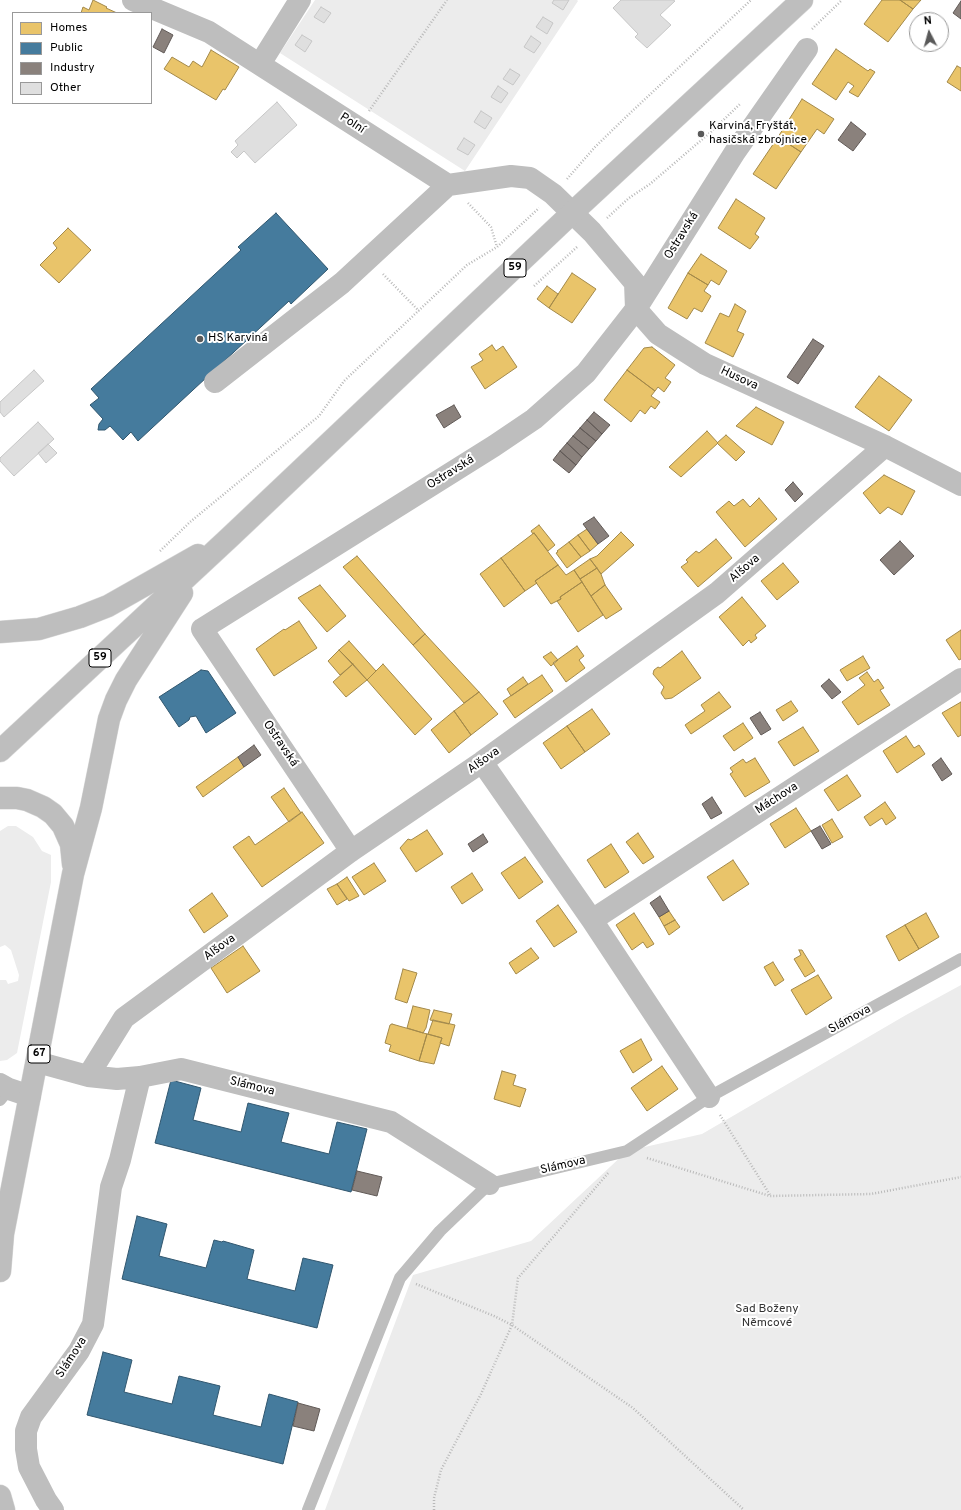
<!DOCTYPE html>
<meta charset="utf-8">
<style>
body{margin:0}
#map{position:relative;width:961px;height:1510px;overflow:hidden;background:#fff;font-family:Overpass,sans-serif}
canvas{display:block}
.legend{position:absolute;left:12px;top:12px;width:140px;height:92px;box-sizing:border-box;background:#fff;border:1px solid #999;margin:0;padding:5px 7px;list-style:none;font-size:12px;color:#000}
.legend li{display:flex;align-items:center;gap:8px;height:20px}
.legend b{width:20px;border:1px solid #999}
.north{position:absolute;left:909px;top:12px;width:40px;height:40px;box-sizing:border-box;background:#fff;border:1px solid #999;border-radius:50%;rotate:354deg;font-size:11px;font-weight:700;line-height:16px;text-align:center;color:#000}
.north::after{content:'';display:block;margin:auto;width:14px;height:18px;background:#595959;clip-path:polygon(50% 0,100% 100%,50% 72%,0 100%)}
</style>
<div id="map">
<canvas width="961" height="1510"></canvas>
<ul class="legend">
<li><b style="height:11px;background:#e9c46a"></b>Homes</li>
<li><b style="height:11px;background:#457b9d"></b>Public</li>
<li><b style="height:11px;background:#8a817c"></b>Industry</li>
<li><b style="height:11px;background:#dfdfdf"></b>Other</li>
</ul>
<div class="north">N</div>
</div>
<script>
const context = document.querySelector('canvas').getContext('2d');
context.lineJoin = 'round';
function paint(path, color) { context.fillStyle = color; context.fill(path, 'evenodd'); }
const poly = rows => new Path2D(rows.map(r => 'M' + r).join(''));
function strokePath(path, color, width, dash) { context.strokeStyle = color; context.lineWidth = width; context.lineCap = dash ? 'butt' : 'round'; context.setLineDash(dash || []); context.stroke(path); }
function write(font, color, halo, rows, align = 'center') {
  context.font = font + ' Overpass,sans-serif'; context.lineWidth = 4; context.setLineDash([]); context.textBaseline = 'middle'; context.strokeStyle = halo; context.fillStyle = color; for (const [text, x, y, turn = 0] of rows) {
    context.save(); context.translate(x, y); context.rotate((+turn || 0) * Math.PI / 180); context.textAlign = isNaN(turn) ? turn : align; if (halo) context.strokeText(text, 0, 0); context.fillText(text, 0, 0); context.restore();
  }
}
paint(poly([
 [315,0,577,0,578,1,465,171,280,53],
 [8,826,16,826,33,837,42,851,51,855,51,882,17,1053,7,1060,0,1061,0,980,6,980,8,984,18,981,19,975,11,950,5,945,0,947,0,831],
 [961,985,961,1510,325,1510,413,1275,531,1241,627,1151,702,1134,906,1015]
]), '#ececec');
const homes = poly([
 [93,0,107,7,106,8,117,13,81,13,83,7,89,10,93,0],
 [882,0,900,0,913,9,888,42,864,24,882,0],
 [900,0,921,0,913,9,900,0],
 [836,49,868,71,870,69,875,72,858,97,849,92,854,86,848,82,836,100,812,84,836,49],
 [211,50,239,67,225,90,223,89,216,100,164,69,172,57,189,67,193,61,202,67,211,50],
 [957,66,961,68,961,91,947,82,957,66],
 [802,99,834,119,824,134,817,129,801,152,778,137,802,99],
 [778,137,801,152,776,189,753,174,778,137],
 [736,199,765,218,755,234,759,237,750,249,718,228,736,199],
 [68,228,91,250,59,283,40,265,57,248,53,243,68,228],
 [701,254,727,271,719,285,711,280,708,285,688,273,701,254],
 [572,273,596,289,572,323,549,308,572,273],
 [688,273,708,285,704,291,711,296,702,312,694,308,687,319,668,308,688,273],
 [547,286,558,294,549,308,537,299,547,286],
 [735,304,746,311,737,331,744,334,733,357,705,343,720,313,729,317,735,304],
 [492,345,496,351,503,346,517,367,485,389,471,367,483,360,479,354,492,345],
 [652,347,675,365,665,378,671,382,664,392,658,387,655,391,627,370,644,348,652,347],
 [627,370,655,391,651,396,660,402,655,409,651,406,645,414,640,410,631,422,604,400,627,370],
 [879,376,912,400,889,431,855,407,879,376],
 [756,407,784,422,772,445,736,426,756,407],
 [707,431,718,443,681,477,669,467,707,431],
 [726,435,745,452,736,461,717,443,726,435],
 [884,475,915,491,902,515,888,507,880,514,863,493,884,475],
 [759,498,777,519,745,547,716,512,729,501,734,506,743,499,750,507,759,498],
 [539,525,555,545,548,551,534,533,533,534,531,531,539,525],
 [587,529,598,544,590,551,578,535,587,529],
 [621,532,634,545,601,574,590,559,597,556,621,532],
 [534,533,558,565,535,581,537,583,525,591,501,558,534,533],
 [578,535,590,551,581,557,569,542,578,535],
 [716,539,732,558,698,587,681,567,688,562,686,560,696,551,699,553,716,539],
 [569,542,581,557,567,568,556,553,558,552,557,551,569,542],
 [357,556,425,634,413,645,343,567,357,556],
 [501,558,525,591,504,607,480,574,501,558],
 [590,559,597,568,580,579,574,570,590,559],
 [783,563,799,582,777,600,761,581,783,563],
 [558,565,566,575,574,570,582,582,560,597,561,599,551,604,535,581,558,565],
 [597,568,601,574,605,585,591,596,580,579,597,568],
 [582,582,603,615,578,632,557,601,561,599,560,597,582,582],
 [320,585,346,616,327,632,298,598,320,585],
 [605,585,622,609,606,619,591,596,605,585],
 [742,597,766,626,755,635,757,638,751,643,749,640,743,646,719,617,742,597],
 [299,621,317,648,274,676,256,649,274,636,284,629,285,630,299,621],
 [961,630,961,659,959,660,946,640,961,630],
 [425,634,479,692,464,703,413,645,425,634],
 [349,641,376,671,367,680,339,650,349,641],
 [577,646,584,656,579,660,585,668,566,682,553,663,577,646],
 [339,650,353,664,340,675,328,661,339,650],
 [682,651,701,678,672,698,665,699,661,693,664,687,653,674,654,670,658,667,660,668,682,651],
 [551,652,558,660,551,666,543,657,551,652],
 [863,656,870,668,847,681,840,670,863,656],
 [353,664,367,680,346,697,333,682,353,664],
 [383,664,432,719,415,735,367,680,383,664],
 [867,672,874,682,878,679,884,688,880,690,890,705,858,725,842,702,865,685,859,678,867,672],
 [542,675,553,691,515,718,503,701,542,675],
 [523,677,528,684,511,696,507,689,523,677],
 [479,692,498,714,471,735,454,711,479,692],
 [719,692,731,707,691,734,685,725,705,711,701,705,719,692],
 [791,701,798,711,783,721,776,710,791,701],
 [961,702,961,735,958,737,942,713,961,702],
 [592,709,610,734,585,752,567,726,592,709],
 [454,711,471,735,449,753,431,730,454,711],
 [743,723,753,738,734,751,723,736,743,723],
 [567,726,585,752,561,769,543,743,567,726],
 [803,727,819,751,794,766,778,742,803,727],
 [906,736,914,748,919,745,925,754,897,773,883,751,906,736],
 [238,757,244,767,203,797,196,787,238,757],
 [755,758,770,782,745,797,730,774,733,772,730,768,743,759,746,763,755,758],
 [847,775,861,796,838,811,824,790,847,775],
 [284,788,301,813,289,822,271,797,284,788],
 [885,802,896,818,886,825,882,818,870,826,864,817,885,802],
 [796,808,811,831,785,848,770,824,796,808],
 [302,812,324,843,262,887,233,847,249,836,255,845,302,812],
 [832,819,843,837,832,843,822,825,832,819],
 [427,830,443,854,416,872,400,848,408,839,411,840,427,830],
 [638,833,654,857,643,864,626,842,638,833],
 [611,844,629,872,605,888,587,860,611,844],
 [525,857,543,882,519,899,501,873,525,857],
 [733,860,749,884,723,901,707,877,733,860],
 [374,863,386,881,364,895,352,877,374,863],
 [472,873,483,890,462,904,451,887,472,873],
 [347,877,359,896,349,901,337,884,347,877],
 [337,884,347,899,337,905,327,889,337,884],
 [212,893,228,916,204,933,189,910,212,893],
 [558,905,577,932,554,947,536,921,558,905],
 [669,911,675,920,664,926,659,917,669,911],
 [634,913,654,944,647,948,643,942,632,950,616,925,634,913],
 [926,913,939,937,919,949,905,925,926,913],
 [675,920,680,927,669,935,664,926,675,920],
 [905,925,919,949,899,961,886,936,905,925],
 [243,946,260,971,227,993,211,968,243,946],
 [531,948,539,958,516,974,509,963,531,948],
 [799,950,802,950,815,971,805,977,794,959,801,955,799,950],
 [773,962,784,980,775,986,764,967,773,962],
 [403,969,417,973,407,1003,395,999,403,969],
 [818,975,832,998,806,1015,791,990,818,975],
 [413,1006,430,1010,426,1028,423,1033,407,1028,413,1006],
 [434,1010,452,1014,449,1024,430,1020,434,1010],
 [433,1020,455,1025,449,1046,440,1043,442,1038,428,1034,433,1020],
 [392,1024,427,1034,419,1061,389,1051,391,1045,385,1043,390,1025,392,1024],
 [427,1034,442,1038,434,1064,419,1061,427,1034],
 [641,1039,652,1060,633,1073,620,1051,641,1039],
 [662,1066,678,1089,647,1111,631,1088,662,1066],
 [502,1071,516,1075,513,1085,526,1089,520,1107,494,1099,502,1071]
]);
paint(homes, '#e9c46a');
strokePath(homes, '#a3894a', 1);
const public = poly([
 [276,213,328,269,291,304,289,301,138,441,131,432,123,440,110,426,105,430,98,430,99,424,103,419,90,405,99,398,91,389,241,250,238,247,276,213],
 [201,670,208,671,236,713,206,733,196,716,190,717,189,720,179,727,159,697,201,670],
 [171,1080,201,1088,193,1120,241,1132,248,1103,280,1111,289,1113,281,1142,329,1154,337,1122,367,1129,351,1192,155,1143,171,1080],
 [137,1216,167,1224,159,1256,206,1268,214,1240,222,1242,223,1241,254,1250,247,1279,295,1291,303,1258,333,1265,317,1328,122,1279,137,1216],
 [103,1352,132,1360,124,1392,172,1404,179,1376,220,1386,213,1415,261,1427,269,1394,298,1402,283,1464,87,1415,103,1352]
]);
paint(public, '#457b9d');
strokePath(public, '#30566e', 1);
const industry = poly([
 [961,1,961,19,953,13,961,1],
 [162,29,173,35,164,53,153,47,162,29],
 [851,122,866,134,853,151,838,140,851,122],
 [813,339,824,346,798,384,787,377,813,339],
 [454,405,461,417,444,428,436,415,454,405],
 [594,412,610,425,602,434,587,420,594,412],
 [587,420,602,434,596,441,580,428,587,420],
 [580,428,596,441,589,449,573,436,580,428],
 [573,436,589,449,582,457,567,443,573,436],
 [567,443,582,457,576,465,560,451,567,443],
 [560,451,576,465,569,473,553,460,560,451],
 [793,482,803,494,795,502,785,490,793,482],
 [594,517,609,536,598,544,583,524,594,517],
 [900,541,914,556,894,575,880,560,900,541],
 [829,679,841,692,832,699,821,686,829,679],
 [760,712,771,729,761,735,750,718,760,712],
 [254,745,261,755,244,767,238,757,254,745],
 [941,758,952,774,942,781,932,765,941,758],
 [712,797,722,813,711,819,702,804,712,797],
 [820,826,831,844,822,849,811,831,820,826],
 [483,834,488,842,473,852,468,844,483,834],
 [660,896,669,911,659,917,650,903,660,896],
 [357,1171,382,1177,377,1196,352,1190,357,1171],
 [298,1403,320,1409,314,1431,293,1426,298,1403]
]);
paint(industry, '#8a817c');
strokePath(industry, '#615a57', 1);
const building = poly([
 [554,0,569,0,563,10,552,3,554,0],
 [621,0,673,0,675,1,660,15,671,25,647,48,635,37,638,34,613,8,621,0],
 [321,7,331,13,324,23,314,17,321,7],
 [543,17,553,23,547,34,536,27,543,17],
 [302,35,312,41,305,52,295,45,302,35],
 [531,36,541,43,534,53,524,47,531,36],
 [510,69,520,75,513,85,503,79,510,69],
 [498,86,508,93,501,103,491,97,498,86],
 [277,102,297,125,255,163,244,151,237,158,231,152,238,145,235,141,277,102],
 [481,111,492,118,485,129,474,122,481,111],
 [464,138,475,145,468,155,457,149,464,138],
 [34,370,44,381,4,417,0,412,0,402,34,370],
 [38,422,54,439,14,476,0,461,0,458,38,422],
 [48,444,57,453,46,463,38,453,48,444]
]);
paint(building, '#dfdfdf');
strokePath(building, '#c7c7c7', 1);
const primary = poly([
 [0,632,39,629,80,617,108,606,198,555],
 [0,751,230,537,572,213,802,0],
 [0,798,17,798,27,800,43,807,53,814,63,826,71,844,73,864],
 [0,1271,3,1234,73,874,91,808,109,719,116,700,126,680,182,593],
 [0,1496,4,1510]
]);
strokePath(primary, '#dbdbdb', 23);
strokePath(poly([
 [812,29,842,0],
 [369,111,447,0],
 [567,179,595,147,627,116,751,0],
 [468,203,491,227,497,247],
 [607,218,629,198,650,184,712,131,741,103],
 [383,274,419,311],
 [534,286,577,247],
 [160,551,190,522,319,416,344,381,467,265,497,247,539,208],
 [720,1115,770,1195],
 [647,1158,770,1196,871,1194,961,1177],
 [416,1284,494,1316,512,1325,633,1408,744,1510],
 [434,1510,434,1498,441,1470,481,1394,512,1325,518,1278,609,1172]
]), '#b9b9b9', 2.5, [1, 2]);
strokePath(poly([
 [0,1100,9,1089],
 [308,1510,400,1278,440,1231,489,1184,627,1151,709,1097,961,959]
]), '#bebebe', 12);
strokePath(poly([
 [133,0,209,32,448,185,511,176,530,178,553,194,592,232,635,283,636,309,658,334,705,364,885,446,961,485],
 [260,64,300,0],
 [215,382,342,283,448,185],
 [482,762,592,920,709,1097],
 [351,851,202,629,494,446,534,419,586,373,636,309,735,152,807,49],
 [592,920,961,679],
 [37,1062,88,1076,117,1079,140,1077,181,1069,391,1122,489,1184],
 [88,1076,124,1018,351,851,482,762,717,593,885,446],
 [0,1084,9,1089,30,1096],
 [53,1510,46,1500,29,1467,26,1449,26,1431,31,1417,79,1351,93,1324,111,1187,120,1160,140,1077]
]), '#bebebe', 22);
strokePath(primary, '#bebebe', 22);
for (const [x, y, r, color] of [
 [701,134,4,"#595959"],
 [200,339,4,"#595959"]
]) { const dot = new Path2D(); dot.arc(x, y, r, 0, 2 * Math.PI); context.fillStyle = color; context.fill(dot); strokePath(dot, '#fff', 1.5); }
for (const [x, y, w] of [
 [515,268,22],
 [100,658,22],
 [39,1054,22]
]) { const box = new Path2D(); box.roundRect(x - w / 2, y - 9, w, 18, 3); context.fillStyle = '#fff'; context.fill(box); strokePath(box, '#000', 1); }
write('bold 11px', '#000', null, [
 ["59",515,268],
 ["59",100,658],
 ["67",39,1054]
]);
write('12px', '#000', '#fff', [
 ["Polní",352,124,33],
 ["Ostravská",682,236,-58],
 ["Husova",739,379,25],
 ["Ostravská",451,473,-32],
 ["Alšova",745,569,-41],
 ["Ostravská",280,744,56],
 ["Alšova",484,761,-35],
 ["Máchova",777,799,-33],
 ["Alšova",220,948,-36],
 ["Slámova",850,1020,-29],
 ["Slámova",252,1087,14],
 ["Slámova",563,1166,-13],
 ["Slámova",72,1358,-57]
]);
write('12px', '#000', '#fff', [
 ["Karviná, Fryštát,",709,127],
 ["hasičská zbrojnice",709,141],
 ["HS Karviná",208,339]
], 'left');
write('12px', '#333', '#fff', [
 ["Sad Boženy",767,1310],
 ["Němcové",767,1324]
]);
</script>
